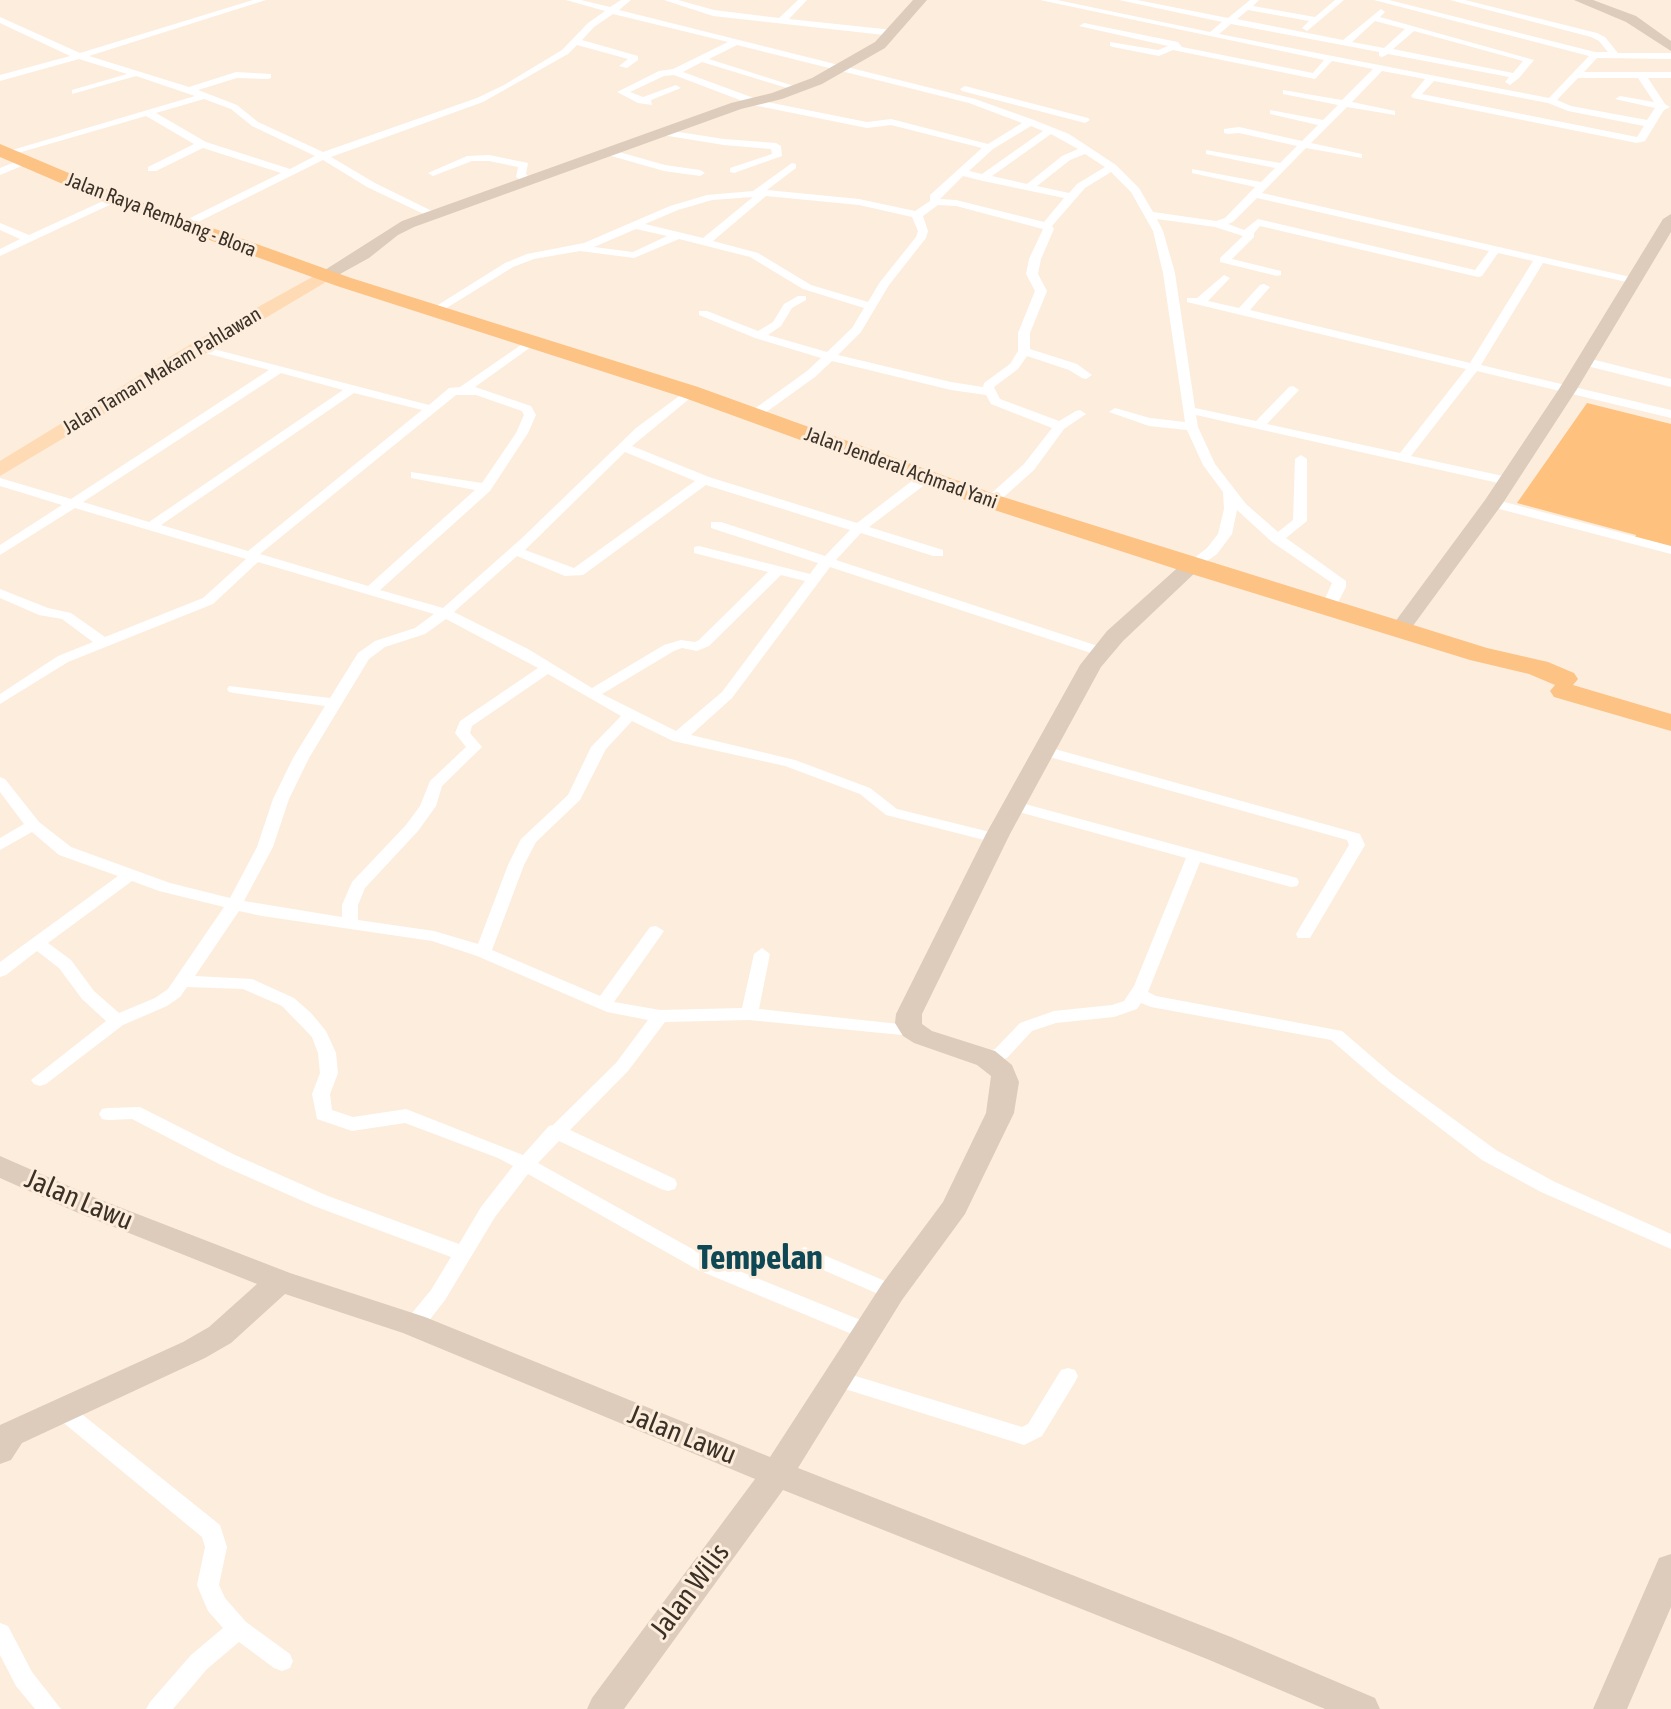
<!DOCTYPE html>
<style>
body{margin:0}
canvas{display:block;background:#fdeddd}
</style>
<canvas width="1671" height="1709"></canvas>
<script>
const context = document.querySelector('canvas').getContext('2d');
context.lineJoin = 'round';
function paint(path, color) { context.fillStyle = color; context.fill(path, 'evenodd'); }
const poly = rows => new Path2D(rows.map(r => 'M' + r).join(''));
function write(font, color, halo, rows, align = 'center') {
  context.font = font + ' "Asap Condensed",sans-serif'; context.lineWidth = 6; context.setLineDash([]); context.textBaseline = 'middle'; context.strokeStyle = halo; context.fillStyle = color; for (const [text, x, y, turn = 0] of rows) {
    context.save(); context.translate(x, y); context.rotate((+turn || 0) * Math.PI / 180); context.textAlign = isNaN(turn) ? turn : align; if (halo) context.strokeText(text, 0, 0); context.fillText(text, 0, 0); context.restore();
  }
}
paint(poly([
 [1587,403,1671,424,1671,552,1633,542,1636,535,1517,503]
]), '#fec17e');
paint(poly([
 [253,0,266,0,89,56,189,87,236,72,271,74,271,78,268,79,237,78,198,90,237,105,258,122,323,152,477,98,504,85,562,50,588,23,605,11,566,0,581,0,610,7,621,0,631,0,619,10,975,99,1034,120,1069,134,1116,165,1139,188,1153,212,1216,221,1225,218,1255,187,1192,173,1192,169,1261,182,1275,168,1206,154,1206,150,1280,163,1297,146,1239,133,1228,134,1224,133,1224,129,1239,127,1302,141,1318,125,1270,114,1270,110,1323,120,1338,105,1283,94,1283,90,1342,100,1373,69,1332,61,1315,79,1173,50,1159,56,1113,47,1110,46,1110,42,1158,50,1168,46,1079,26,1084,23,1178,42,1182,47,1313,73,1324,60,1040,0,1057,0,1210,32,1222,22,1119,0,1137,0,1228,18,1250,0,1259,0,1253,6,1315,17,1335,0,1344,0,1307,31,1302,28,1309,21,1248,10,1237,19,1343,40,1381,9,1385,12,1380,17,1534,60,1519,78,1510,85,1505,82,1509,77,1388,54,1382,57,1379,56,1379,52,1231,24,1219,34,1549,98,1589,56,1374,0,1389,0,1595,52,1608,52,1599,41,1591,37,1450,0,1465,0,1597,33,1605,37,1618,53,1671,53,1671,59,1597,58,1584,72,1671,72,1671,78,1648,78,1665,104,1670,107,1664,110,1645,141,1637,143,1413,98,1411,96,1425,79,1382,71,1352,102,1395,111,1395,115,1347,107,1311,143,1362,154,1362,158,1306,148,1262,193,1635,278,1637,280,1631,283,1543,263,1481,365,1671,410,1671,418,1477,371,1411,456,1512,478,1513,481,1507,485,1196,415,1198,427,1215,464,1246,504,1278,532,1293,520,1295,459,1301,455,1307,459,1307,521,1286,538,1346,581,1346,587,1335,608,1328,612,1321,608,1332,583,1272,542,1237,510,1232,534,1217,554,1196,569,1186,569,1184,566,1207,548,1218,534,1224,509,1223,492,1203,465,1187,430,1149,426,1109,412,1115,408,1150,418,1185,422,1163,273,1153,231,1131,192,1111,172,1085,188,1052,226,1054,229,1041,259,1038,274,1047,291,1030,333,1030,349,1077,364,1092,375,1086,379,1082,378,1069,370,1027,356,1018,369,994,387,1000,399,1059,421,1076,411,1080,410,1086,414,1064,429,1034,470,996,504,991,505,984,501,986,498,1024,464,1052,428,991,404,986,395,951,390,832,361,815,377,758,418,750,418,750,412,807,371,821,358,755,338,699,315,699,311,707,311,758,331,773,322,784,304,798,296,806,296,806,300,792,308,781,326,768,335,827,352,852,328,864,308,803,289,750,257,679,239,634,258,580,251,534,259,513,267,440,312,430,310,505,263,527,254,584,243,670,206,707,195,753,191,792,163,796,164,796,168,767,190,859,199,915,211,930,201,930,195,982,148,891,125,867,128,753,105,674,75,664,76,630,92,643,97,676,85,681,88,651,100,652,105,638,103,617,92,659,71,673,69,728,42,613,14,594,27,582,40,638,56,638,60,627,68,619,66,628,59,577,45,568,54,483,102,331,157,375,183,436,213,436,217,432,218,367,187,323,160,188,227,180,227,180,223,281,173,203,148,156,171,148,171,148,167,194,144,146,116,11,155,2,153,195,96,136,76,72,94,72,90,127,74,79,59,0,81,0,75,70,56,0,23,0,17,80,53,253,0],
 [1375,21,1405,29,1384,48,1352,42,1375,21],
 [1414,31,1523,61,1513,73,1393,49,1414,31],
 [737,45,969,103,1022,123,988,144,891,119,867,122,762,101,683,72,702,62,800,92,800,88,709,59,737,45],
 [1578,78,1638,78,1654,102,1620,96,1615,99,1655,108,1647,120,1571,106,1557,100,1578,78],
 [1434,81,1548,103,1568,111,1644,126,1637,137,1422,94,1434,81],
 [204,99,231,109,252,126,315,156,290,169,206,142,156,113,204,99],
 [1031,126,1043,131,982,174,969,171,993,149,1031,126],
 [1051,134,1078,149,1062,156,1027,184,992,176,1051,134],
 [1085,154,1105,167,1077,184,1069,193,1037,186,1070,160,1085,154],
 [963,176,983,181,1064,198,1044,222,956,200,940,199,963,176],
 [766,196,859,205,912,217,918,231,916,237,880,282,868,302,811,285,758,253,713,241,766,196],
 [753,197,703,238,645,224,678,210,712,200,753,197],
 [1257,198,1489,251,1475,270,1258,219,1244,230,1228,224,1233,222,1257,198],
 [938,205,956,206,1043,229,1029,259,1026,274,1035,291,1018,333,1018,351,1010,364,984,383,983,387,951,382,838,355,861,332,889,285,926,238,928,231,923,216,938,205],
 [1157,219,1215,227,1243,236,1220,258,1220,262,1277,276,1281,275,1281,271,1232,259,1254,237,1254,233,1260,226,1478,277,1482,276,1498,253,1533,261,1470,363,1250,310,1270,287,1264,284,1260,285,1239,308,1208,301,1230,278,1224,275,1197,298,1187,298,1187,302,1466,369,1400,453,1267,424,1299,390,1293,386,1289,387,1256,421,1195,408,1175,273,1163,231,1157,219],
 [636,229,667,236,633,252,594,247,636,229],
 [664,0,678,0,714,10,779,18,798,0,807,0,789,19,893,30,898,33,893,36,713,16,664,0],
 [965,86,1088,118,1090,120,1085,123,962,91,960,89,965,86],
 [666,130,724,139,776,143,781,146,782,156,734,173,730,172,730,168,772,154,771,149,724,145,662,135,662,131,666,130],
 [612,150,665,165,700,170,705,173,700,176,664,171,608,155,608,151,612,150],
 [489,155,528,163,526,174,535,182,526,184,516,177,518,167,489,161,472,161,433,176,428,173,467,156,489,155],
 [25,158,30,161,29,163,0,175,0,168,25,158],
 [114,196,119,199,118,201,0,256,0,249,20,239,0,230,0,223,29,235,114,196],
 [531,338,535,340,535,344,475,387,531,406,536,415,528,433,490,491,380,590,443,608,522,538,636,428,690,388,696,392,694,395,632,446,709,477,857,523,921,474,931,474,931,480,869,527,943,550,943,556,933,556,861,533,836,560,1104,648,1106,651,1099,655,1094,654,830,567,732,698,691,735,795,760,870,788,897,809,1002,835,1004,838,1002,841,996,843,886,815,860,794,785,766,673,741,632,721,606,749,580,800,536,842,524,865,492,950,600,996,650,927,656,926,664,931,614,1002,660,1010,742,1008,754,954,762,948,770,954,759,1009,918,1026,921,1030,918,1034,912,1036,749,1020,665,1022,628,1071,570,1130,675,1179,677,1184,675,1189,668,1191,661,1189,559,1141,538,1163,712,1260,873,1325,876,1331,873,1337,866,1339,859,1337,698,1270,528,1174,495,1217,445,1300,421,1331,414,1333,407,1331,404,1325,407,1319,431,1290,451,1257,314,1206,221,1165,132,1119,108,1120,102,1119,99,1114,102,1109,108,1108,140,1107,235,1155,328,1196,459,1244,481,1207,513,1166,498,1158,405,1123,352,1131,317,1119,312,1094,320,1073,318,1053,312,1037,282,1006,243,989,187,987,180,997,167,1006,123,1025,46,1084,40,1086,34,1084,31,1080,106,1021,82,999,59,968,37,951,6,975,0,977,0,962,118,876,59,855,32,832,0,850,0,838,24,824,0,792,0,777,5,779,39,822,71,847,170,883,230,898,257,847,273,799,293,758,325,706,234,693,229,692,227,689,229,686,330,698,358,653,375,641,415,628,434,614,258,562,213,604,68,662,0,704,0,694,58,656,93,642,62,619,39,615,0,598,0,589,48,608,71,613,105,637,203,598,246,559,75,508,0,555,0,545,62,505,0,486,0,478,71,499,269,370,194,350,194,346,202,346,429,405,449,388,460,387,531,338],
 [281,373,343,390,149,522,83,502,281,373],
 [354,393,422,410,248,551,161,525,354,393],
 [456,395,476,395,522,411,524,415,516,433,482,483,411,472,411,478,475,490,368,586,260,554,456,395],
 [625,452,695,481,574,568,525,550,625,452],
 [706,485,850,530,825,556,721,522,711,522,711,528,818,563,810,574,699,546,694,547,694,553,768,572,699,640,695,642,681,640,664,645,592,688,528,649,454,612,517,556,565,576,583,575,706,485],
 [781,575,805,581,722,692,676,731,602,694,674,651,682,648,697,651,709,646,781,575],
 [446,619,538,668,460,721,455,733,466,747,430,781,420,806,406,825,352,882,342,905,342,917,244,901,273,847,289,799,309,758,369,659,385,647,425,634,446,619],
 [548,674,621,716,591,747,568,795,521,839,508,865,478,944,434,931,358,920,358,905,365,888,418,831,436,806,442,786,482,747,470,733,472,726,548,674],
 [132,881,159,891,224,907,168,989,155,998,119,1013,94,991,71,960,48,943,132,881],
 [239,911,262,916,432,941,477,956,607,1012,648,1020,616,1063,553,1125,549,1126,523,1155,406,1109,353,1117,332,1110,330,1094,338,1073,336,1053,326,1031,311,1013,294,998,252,979,195,976,239,911],
 [1583,357,1671,379,1671,387,1579,364,1577,361,1583,357],
 [1493,499,1671,546,1671,554,1488,506,1486,503,1493,499],
 [1044,746,1360,834,1365,845,1310,938,1298,938,1296,934,1349,845,1347,840,1039,754,1036,751,1039,748,1044,746],
 [1014,801,1297,878,1299,882,1297,886,1291,887,1200,862,1148,992,1156,996,1342,1031,1393,1075,1496,1150,1555,1182,1671,1234,1671,1249,1541,1192,1482,1160,1381,1083,1331,1040,1151,1007,1141,1003,1137,1009,1114,1017,1056,1023,1032,1031,1007,1058,986,1064,980,1062,977,1058,980,1054,995,1049,1020,1023,1054,1011,1112,1005,1124,1001,1134,986,1186,858,1008,809,1006,806,1008,803,1014,801],
 [805,1247,899,1287,902,1292,899,1297,892,1300,798,1259,795,1254,798,1249,805,1247],
 [1068,1368,1075,1370,1078,1376,1075,1382,1042,1436,1024,1445,829,1384,826,1378,829,1372,836,1370,1022,1427,1028,1424,1061,1370,1068,1368],
 [61,1401,68,1403,220,1525,227,1547,219,1585,225,1598,246,1622,290,1654,293,1661,290,1668,282,1671,274,1668,239,1642,207,1669,173,1709,146,1709,150,1702,191,1655,223,1628,208,1611,197,1585,205,1547,202,1537,54,1415,51,1409,54,1403,61,1401],
 [0,1623,8,1626,32,1672,61,1709,35,1709,16,1686,0,1655,0,1623]
]), '#fff');
paint(poly([
 [913,0,927,0,885,48,822,84,782,99,741,109,414,227,398,235,369,258,331,279,325,280,317,275,402,221,731,103,772,93,812,78,875,42,913,0],
 [1574,0,1593,0,1636,16,1671,41,1671,51,1626,22,1574,0],
 [1671,214,1671,232,1577,389,1503,503,1407,634,1393,634,1389,630,1485,500,1559,389,1663,219,1671,214],
 [1191,560,1201,566,1198,570,1123,641,1101,667,1010,834,922,1014,922,1024,932,1031,995,1051,1012,1065,1019,1082,1014,1113,965,1214,902,1300,798,1468,1231,1637,1375,1698,1380,1709,1325,1709,1207,1659,783,1490,624,1709,587,1709,592,1698,755,1479,403,1333,285,1294,231,1343,205,1358,22,1443,11,1460,0,1464,0,1425,183,1342,209,1327,257,1284,76,1212,0,1178,0,1156,96,1198,290,1273,425,1317,770,1457,882,1284,943,1202,986,1113,991,1076,977,1065,914,1043,903,1036,895,1023,896,1014,986,834,1080,665,1107,631,1184,562,1191,560],
 [1671,1554,1671,1607,1627,1709,1593,1709,1659,1558,1671,1554]
]), '#ddccbc');
paint(poly([
 [325,270,334,275,331,279,0,476,0,461,191,344,325,270]
]), '#fedbb5');
paint(poly([
 [0,144,121,195,351,278,698,387,1000,496,1487,648,1548,662,1574,673,1578,679,1573,685,1671,714,1671,731,1554,697,1550,691,1555,685,1529,674,1470,660,1182,571,982,506,682,397,337,286,107,203,0,157,0,144]
]), '#fdc384');
write('20px', '#3b3127', '#fdeddd', [
 ["Jalan Raya Rembang - Blora",161,215,21],
 ["Jalan Taman Makam Pahlawan",162,371,-31],
 ["Jalan Jenderal Achmad Yani",901,468,20]
]);
write('28px', '#3b3127', '#fdeddd', [
 ["Jalan Lawu",79,1200,23],
 ["Jalan Lawu",682,1435,22],
 ["Jalan Wilis",690,1591,-53]
]);
write('bold 34px', '#0f4855', '#fdeddd', [
 ["Tempelan",760,1258]
]);
</script>
